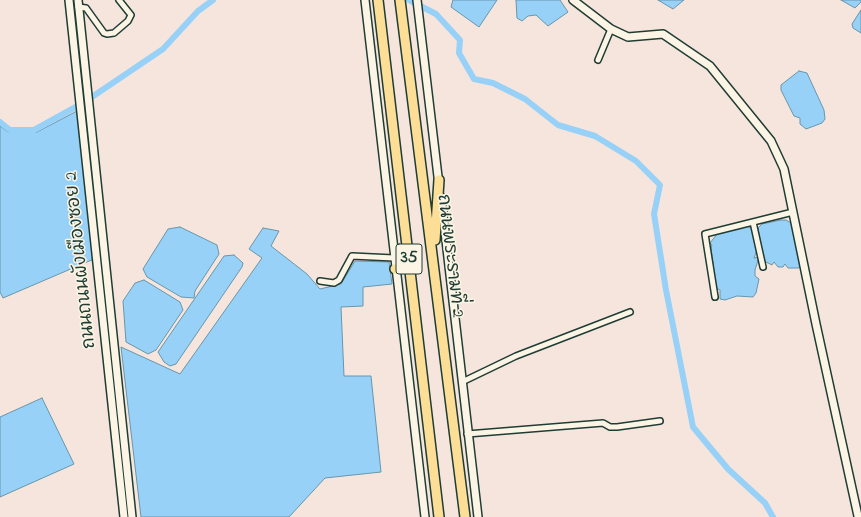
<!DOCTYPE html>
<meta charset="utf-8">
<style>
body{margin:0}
canvas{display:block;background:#f5e5dd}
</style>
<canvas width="861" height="517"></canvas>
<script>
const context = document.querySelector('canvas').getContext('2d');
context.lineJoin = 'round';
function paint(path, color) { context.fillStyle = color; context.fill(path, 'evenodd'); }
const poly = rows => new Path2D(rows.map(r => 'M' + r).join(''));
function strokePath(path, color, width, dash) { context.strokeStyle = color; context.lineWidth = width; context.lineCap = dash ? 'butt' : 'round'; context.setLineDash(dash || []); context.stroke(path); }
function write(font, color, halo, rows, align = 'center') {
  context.font = font + ' "Indie Flower","Playpen Sans Thai",sans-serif'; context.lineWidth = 3; context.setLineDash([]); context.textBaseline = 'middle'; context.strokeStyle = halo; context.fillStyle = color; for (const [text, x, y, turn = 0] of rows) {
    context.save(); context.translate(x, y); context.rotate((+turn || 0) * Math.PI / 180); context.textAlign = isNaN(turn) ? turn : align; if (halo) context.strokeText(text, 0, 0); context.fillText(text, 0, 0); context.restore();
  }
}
const water = poly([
 [453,0,497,0,479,27,451,7,453,0],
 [516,0,560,0,568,12,548,26,536,15,528,16,522,21,517,18,516,0],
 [658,0,684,0,673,9,658,0],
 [841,0,861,0,861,2,855,8,841,0],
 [861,10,861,33,853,28,852,24,861,10],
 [799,71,807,73,824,110,825,119,822,123,806,129,800,124,800,118,794,116,781,90,781,85,799,71],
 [77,111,94,259,3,298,0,292,0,126,8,132,37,132,77,111],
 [781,220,786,220,791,223,800,263,799,268,788,268,785,264,783,267,778,267,774,262,772,265,764,261,758,228,762,224,781,220],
 [743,225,750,227,753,232,757,250,754,258,759,257,755,270,755,276,759,279,756,293,753,297,737,296,725,300,720,299,720,290,716,288,711,248,712,245,710,243,717,234,740,228,743,225],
 [180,227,217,245,219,254,195,291,194,298,181,297,147,277,143,269,168,229,180,227],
 [263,228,279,231,271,246,307,274,320,289,341,284,355,261,389,262,392,284,363,287,363,306,341,307,344,376,371,376,381,472,325,478,289,517,141,517,121,347,180,374,262,258,249,249,263,228],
 [234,255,243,263,242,267,176,364,170,366,164,362,158,352,224,256,234,255],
 [144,280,180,302,183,310,156,350,148,354,126,342,123,301,135,283,144,280],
 [42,398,74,464,0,497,0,417,42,398]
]);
paint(water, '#98d1f8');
strokePath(water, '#6896aa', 1);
strokePath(poly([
 [409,0,436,14,460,40,459,53,474,79,493,83,525,99,558,125,595,136,636,161,660,185,654,214,666,290,693,427,728,469,765,503,773,517],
 [0,122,10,130,34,130,83,103,163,49,198,11,213,0]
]), '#98d1f8', 6);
const street = poly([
 [78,7,86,8,104,33,107,34,114,33,128,21,131,15,119,0],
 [598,60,611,29],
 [753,222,763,267],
 [320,281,334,283,339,280,352,256,394,258],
 [715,297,705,234,793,212],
 [462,382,516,356,630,312],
 [467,434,603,423,610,427,617,427,660,421]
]);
const secondary = poly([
 [69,0,124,517],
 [78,0,132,517],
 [365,0,425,517],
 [417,0,439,185],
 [573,0,611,29,628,37,663,34,710,66,771,141,784,169,816,324,858,516,860,517],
 [441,197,478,517]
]);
const highway = poly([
 [378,0,439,517],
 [400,0,465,517],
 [435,240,439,180],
 [395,269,410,267]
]);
strokePath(street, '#1f3d34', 8);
strokePath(secondary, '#1f3d34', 10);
strokePath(highway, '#1f3d34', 12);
strokePath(street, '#fcf5e5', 5);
strokePath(secondary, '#fcf5e5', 7);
strokePath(highway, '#fcde96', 9);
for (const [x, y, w] of [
 [409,259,26]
]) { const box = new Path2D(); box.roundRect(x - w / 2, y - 15, w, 30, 3); context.fillStyle = '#fcf5e5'; context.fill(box); strokePath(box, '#1f3d34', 1); }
write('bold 17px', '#1f3d34', null, [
 ["35",409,259]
]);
write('18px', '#1f3d34', '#fcf5e5', [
 ["ถนนพระรามที่ 2",449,256,83],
 ["ถนนถนนผังเมืองซอย 2",82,260,-96]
]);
</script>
